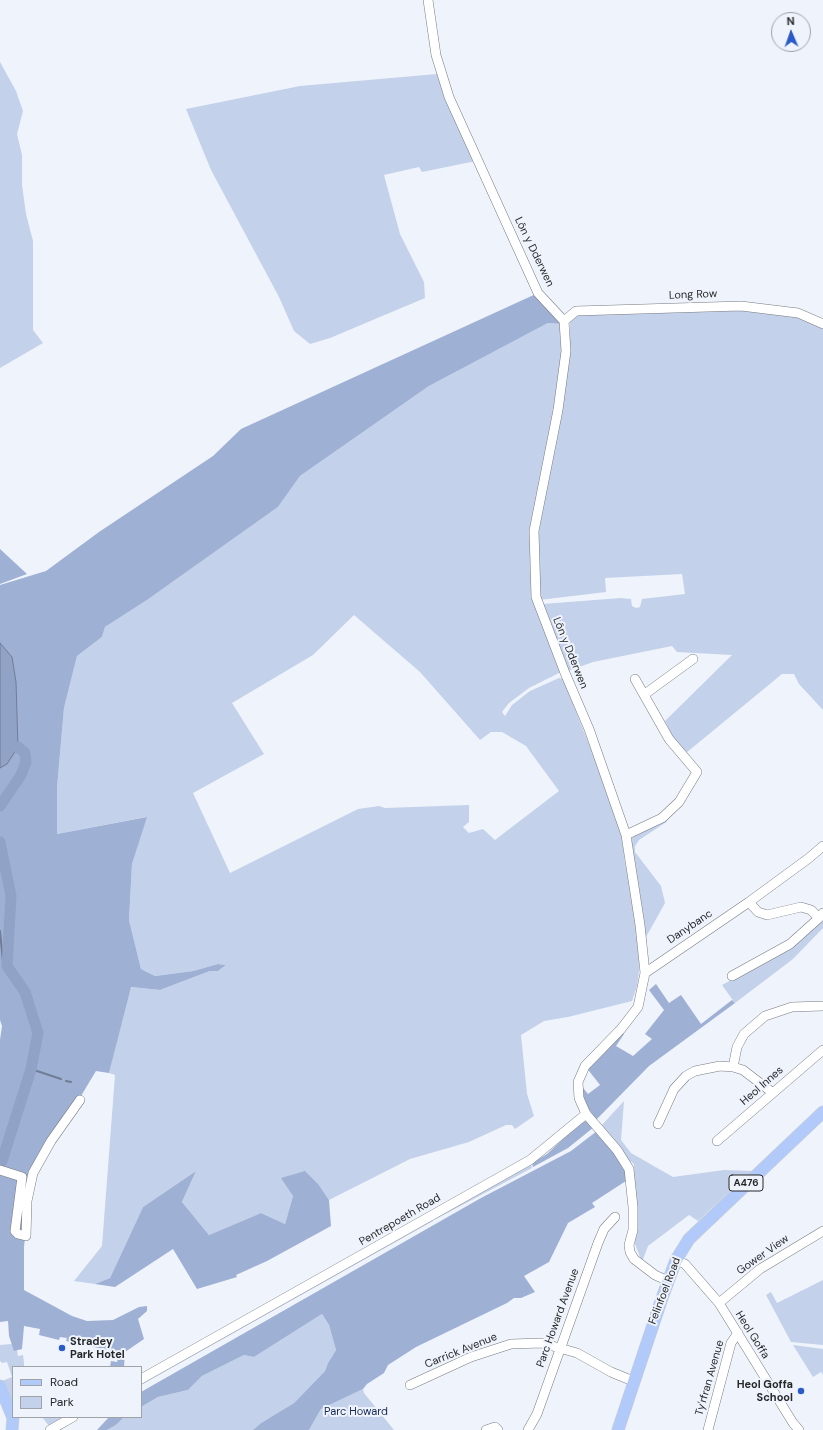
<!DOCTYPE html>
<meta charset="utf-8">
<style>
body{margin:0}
#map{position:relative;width:823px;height:1430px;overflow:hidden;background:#eff3fb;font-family:"DM Sans",sans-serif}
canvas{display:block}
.legend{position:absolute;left:12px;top:1366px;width:130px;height:52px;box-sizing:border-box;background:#eff3fb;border:1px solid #9fa2a7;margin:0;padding:5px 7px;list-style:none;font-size:12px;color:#26282a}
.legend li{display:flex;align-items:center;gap:8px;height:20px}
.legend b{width:20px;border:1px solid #9fa2a7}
.north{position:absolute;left:771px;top:12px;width:40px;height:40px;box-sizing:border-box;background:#eff3fb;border:1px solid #9fa2a7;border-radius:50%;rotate:358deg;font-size:11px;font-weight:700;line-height:16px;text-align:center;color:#26282a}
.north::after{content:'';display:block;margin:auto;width:14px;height:18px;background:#2b5bc9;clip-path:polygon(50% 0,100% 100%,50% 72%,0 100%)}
</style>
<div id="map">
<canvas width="823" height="1430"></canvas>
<ul class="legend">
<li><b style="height:5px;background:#b2cafa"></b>Road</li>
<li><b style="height:11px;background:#c4d1ea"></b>Park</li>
</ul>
<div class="north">N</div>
</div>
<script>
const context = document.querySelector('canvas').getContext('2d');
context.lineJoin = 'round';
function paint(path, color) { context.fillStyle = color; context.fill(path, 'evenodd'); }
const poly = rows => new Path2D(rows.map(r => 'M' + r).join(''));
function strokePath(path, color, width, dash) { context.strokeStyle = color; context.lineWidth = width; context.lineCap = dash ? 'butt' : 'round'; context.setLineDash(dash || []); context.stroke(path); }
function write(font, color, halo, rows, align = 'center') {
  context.font = font + ' "DM Sans",sans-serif'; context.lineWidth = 4; context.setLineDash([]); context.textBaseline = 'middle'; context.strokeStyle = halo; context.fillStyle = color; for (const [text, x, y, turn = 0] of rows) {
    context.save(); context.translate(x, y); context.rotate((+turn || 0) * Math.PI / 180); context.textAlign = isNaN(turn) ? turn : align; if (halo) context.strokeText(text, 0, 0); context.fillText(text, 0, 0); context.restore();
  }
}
paint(poly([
 [0,62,16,91,23,111,17,134,22,155,22,185,26,214,33,241,33,330,43,343,0,368],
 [437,74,476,161,422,172,419,167,384,175,400,234,424,282,425,298,330,338,310,344,294,331,279,297,211,170,186,109,300,86],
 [705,307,798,313,823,324,823,710,799,684,794,674,782,674,686,753,674,739,665,721,732,655,677,652,672,646,593,662,568,671,543,604,621,598,631,599,632,606,636,608,640,607,642,599,685,594,682,574,605,578,606,592,539,600,536,548,570,351,570,321,577,314],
 [548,323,561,324,562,348,531,574,561,672,529,688,509,703,502,712,505,716,512,705,530,691,559,678,563,679,607,790,622,835,625,863,638,925,639,971,637,986,632,1001,568,1017,544,1021,521,1035,527,1094,534,1116,515,1129,512,1125,506,1125,469,1142,410,1159,329,1200,319,1185,282,1178,293,1196,285,1224,261,1213,209,1235,182,1202,196,1171,143,1207,110,1278,95,1284,74,1281,102,1246,115,1075,109,1073,124,1008,131,987,160,990,210,971,218,971,226,965,218,964,193,971,155,976,141,969,129,920,132,864,146,817,57,834,57,788,64,708,77,656,102,637,105,627,147,600,278,507,300,476,429,386],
 [354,615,420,672,480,740,491,732,502,732,526,746,559,791,495,840,483,829,469,833,463,827,469,822,469,805,385,808,379,806,358,809,230,873,193,793,264,754,232,703,313,655],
 [668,821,639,840,635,846,635,852,661,886,665,903,646,937,630,842,634,835,658,823],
 [823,920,823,928,793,959,735,1003,722,985,786,951],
 [624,1101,621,1140,631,1153,673,1177,724,1170,752,1171,698,1221,689,1215,648,1246,642,1262,635,1244,634,1164,627,1159,601,1126],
 [531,1164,532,1168,436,1219,435,1217],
 [432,1219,433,1221,141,1385,141,1382],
 [823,1280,823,1345,791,1342,766,1295,771,1292,777,1303],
 [322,1314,329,1325,336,1350,328,1363,325,1371,294,1403,261,1423,253,1430,107,1430,116,1425,124,1417,141,1417,141,1407,158,1397,188,1390,202,1376,244,1355,254,1357],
 [12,1344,17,1350,18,1356,23,1355,24,1363,24,1367,13,1367,13,1399,11,1400,2,1381,12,1377,7,1362,2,1363,0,1361,0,1345],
 [793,1345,823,1349,823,1375,821,1372,813,1377],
 [363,1389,364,1393,394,1430,309,1430,321,1409],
 [42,1417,63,1417,49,1426]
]), '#c4d1ea');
paint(poly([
 [538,293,561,324,548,323,429,386,300,476,278,507,147,600,105,627,102,637,77,656,64,708,57,788,57,834,147,817,132,864,129,920,141,969,155,976,193,971,218,964,226,965,218,971,210,971,160,990,131,987,109,1073,96,1071,31,1179,24,1247,24,1290,72,1316,87,1321,113,1320,139,1307,147,1306,147,1311,138,1319,144,1339,125,1352,124,1367,110,1367,111,1361,117,1362,118,1358,112,1357,113,1351,66,1341,67,1338,60,1337,59,1340,39,1335,40,1329,24,1326,22,1349,14,1351,9,1336,8,1321,0,1322,0,1040,2,1026,0,1020,0,585,46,571,99,532,213,456,241,429],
 [0,549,27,574,0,584],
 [656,984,669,1003,681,995,701,1024,732,1000,735,1003,649,1066,596,1120,581,1097,579,1083,588,1094,600,1085,586,1067,620,1032,624,1034,616,1046,633,1056,652,1039,645,1034,664,1010,649,990],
 [586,1121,594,1127,568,1148,533,1167,532,1163,547,1154,579,1124],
 [597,1131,620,1155,629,1179,592,1203,595,1207,568,1223,549,1262,524,1276,535,1292,521,1298,514,1298,507,1303,416,1347,388,1365,384,1373,367,1384,363,1389,321,1409,309,1430,253,1430,261,1423,294,1403,325,1371,328,1363,336,1350,329,1325,322,1314,254,1357,244,1355,202,1376,188,1390,158,1397,141,1407,141,1392,481,1198,571,1151],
 [196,1171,182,1202,209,1235,261,1213,285,1224,293,1196,281,1178,305,1171,319,1185,329,1200,331,1226,267,1261,236,1275,237,1277,197,1289,173,1249,115,1287,95,1284,110,1278,143,1207],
 [109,1417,124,1417,116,1425,107,1430,97,1430]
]), '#9eb0d4');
const water = poly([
 [0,643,12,657,16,682,18,747,7,764,0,768,0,643]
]);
paint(water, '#90a2c5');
strokePath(water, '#707d96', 1);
strokePath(poly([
 [0,931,3,962],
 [6,966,7,966],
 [31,1069,61,1079],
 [66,1081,71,1082]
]), '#707d96', 2);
strokePath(poly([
 [0,806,21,775,26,762,25,753,18,747],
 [0,842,11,896,7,966,25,992,38,1033,31,1069,2,1161]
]), '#90a2c5', 11);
const minor = poly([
 [428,0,436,55,449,97,538,293,564,321,566,351,558,410,534,531,536,597,565,673,589,729,626,835,640,925,645,973,638,1007,621,1029,585,1066,578,1082,579,1098,586,1114,617,1150,629,1169,633,1207,633,1230,629,1245,630,1252,634,1259,655,1275,668,1281],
 [564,321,576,311,741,306,798,313,823,324],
 [645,694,693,659],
 [626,835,662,818,679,802,697,772,669,739,635,679],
 [749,902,758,912,767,915,801,907,811,910,819,918],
 [645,973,749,902,809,858,823,846],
 [732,976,790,944,819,918,823,913],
 [733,1067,737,1047,744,1034,765,1016,792,1007,823,1006],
 [658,1124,674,1089,686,1076,695,1071,720,1066,733,1067,743,1070,773,1093],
 [717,1141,823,1050],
 [0,1170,22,1177,15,1231,18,1234,26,1236,27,1201,33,1173,51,1141,80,1100],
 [676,1260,685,1264,719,1303,793,1423,799,1430],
 [719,1303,760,1269,823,1231],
 [141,1379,530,1160,586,1114],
 [410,1385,471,1357,511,1344,542,1343,577,1353,611,1372,633,1381],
 [50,1430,73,1417],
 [486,1430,495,1427,498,1430],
 [528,1430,537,1414,598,1243,604,1229,615,1217],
 [708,1430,731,1343,738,1333]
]);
const major = poly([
 [0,1386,13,1418,12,1430],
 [618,1430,662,1298,676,1260,689,1239,823,1112]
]);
strokePath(minor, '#777b81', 10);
strokePath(major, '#cfd0d0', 13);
strokePath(minor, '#fff', 9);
strokePath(major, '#b2cafa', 12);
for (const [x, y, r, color] of [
 [62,1348,4,"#2b5bc9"],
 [801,1391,4,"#2b5bc9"]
]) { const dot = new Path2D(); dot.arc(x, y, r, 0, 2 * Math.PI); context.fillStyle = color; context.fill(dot); strokePath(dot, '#eff3fb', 1.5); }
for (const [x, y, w] of [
 [746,1183,34]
]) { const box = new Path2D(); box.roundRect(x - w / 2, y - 8, w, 16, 3); context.fillStyle = '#eff3fb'; context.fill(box); strokePath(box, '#26282a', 1); }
write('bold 10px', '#26282a', null, [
 ["A476",746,1183]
]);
write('11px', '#26282a', '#eff3fb', [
 ["Lôn y Dderwen",534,252,64],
 ["Long Row",693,295,-2],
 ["Lôn y Dderwen",570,653,68],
 ["Danybanc",690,927,-34],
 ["Heol Innes",762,1086,-41],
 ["Pentrepoeth Road",400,1220,-30],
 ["Gower View",763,1255,-35],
 ["Felinfoel Road",665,1291,-69],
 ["Parc Howard Avenue",558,1318,-70],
 ["Heol Goffa",752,1335,58],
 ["Carrick Avenue",461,1351,-22],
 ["Ty'rfran Avenue",710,1378,-74]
]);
write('bold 11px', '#26282a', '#eff3fb', [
 ["Stradey",70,1342],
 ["Park Hotel",70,1355],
 ["Heol Goffa",793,1385,"right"],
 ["School",793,1398,"right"]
], 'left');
write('11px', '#152956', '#eff3fb', [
 ["Parc Howard",356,1412]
]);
</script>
